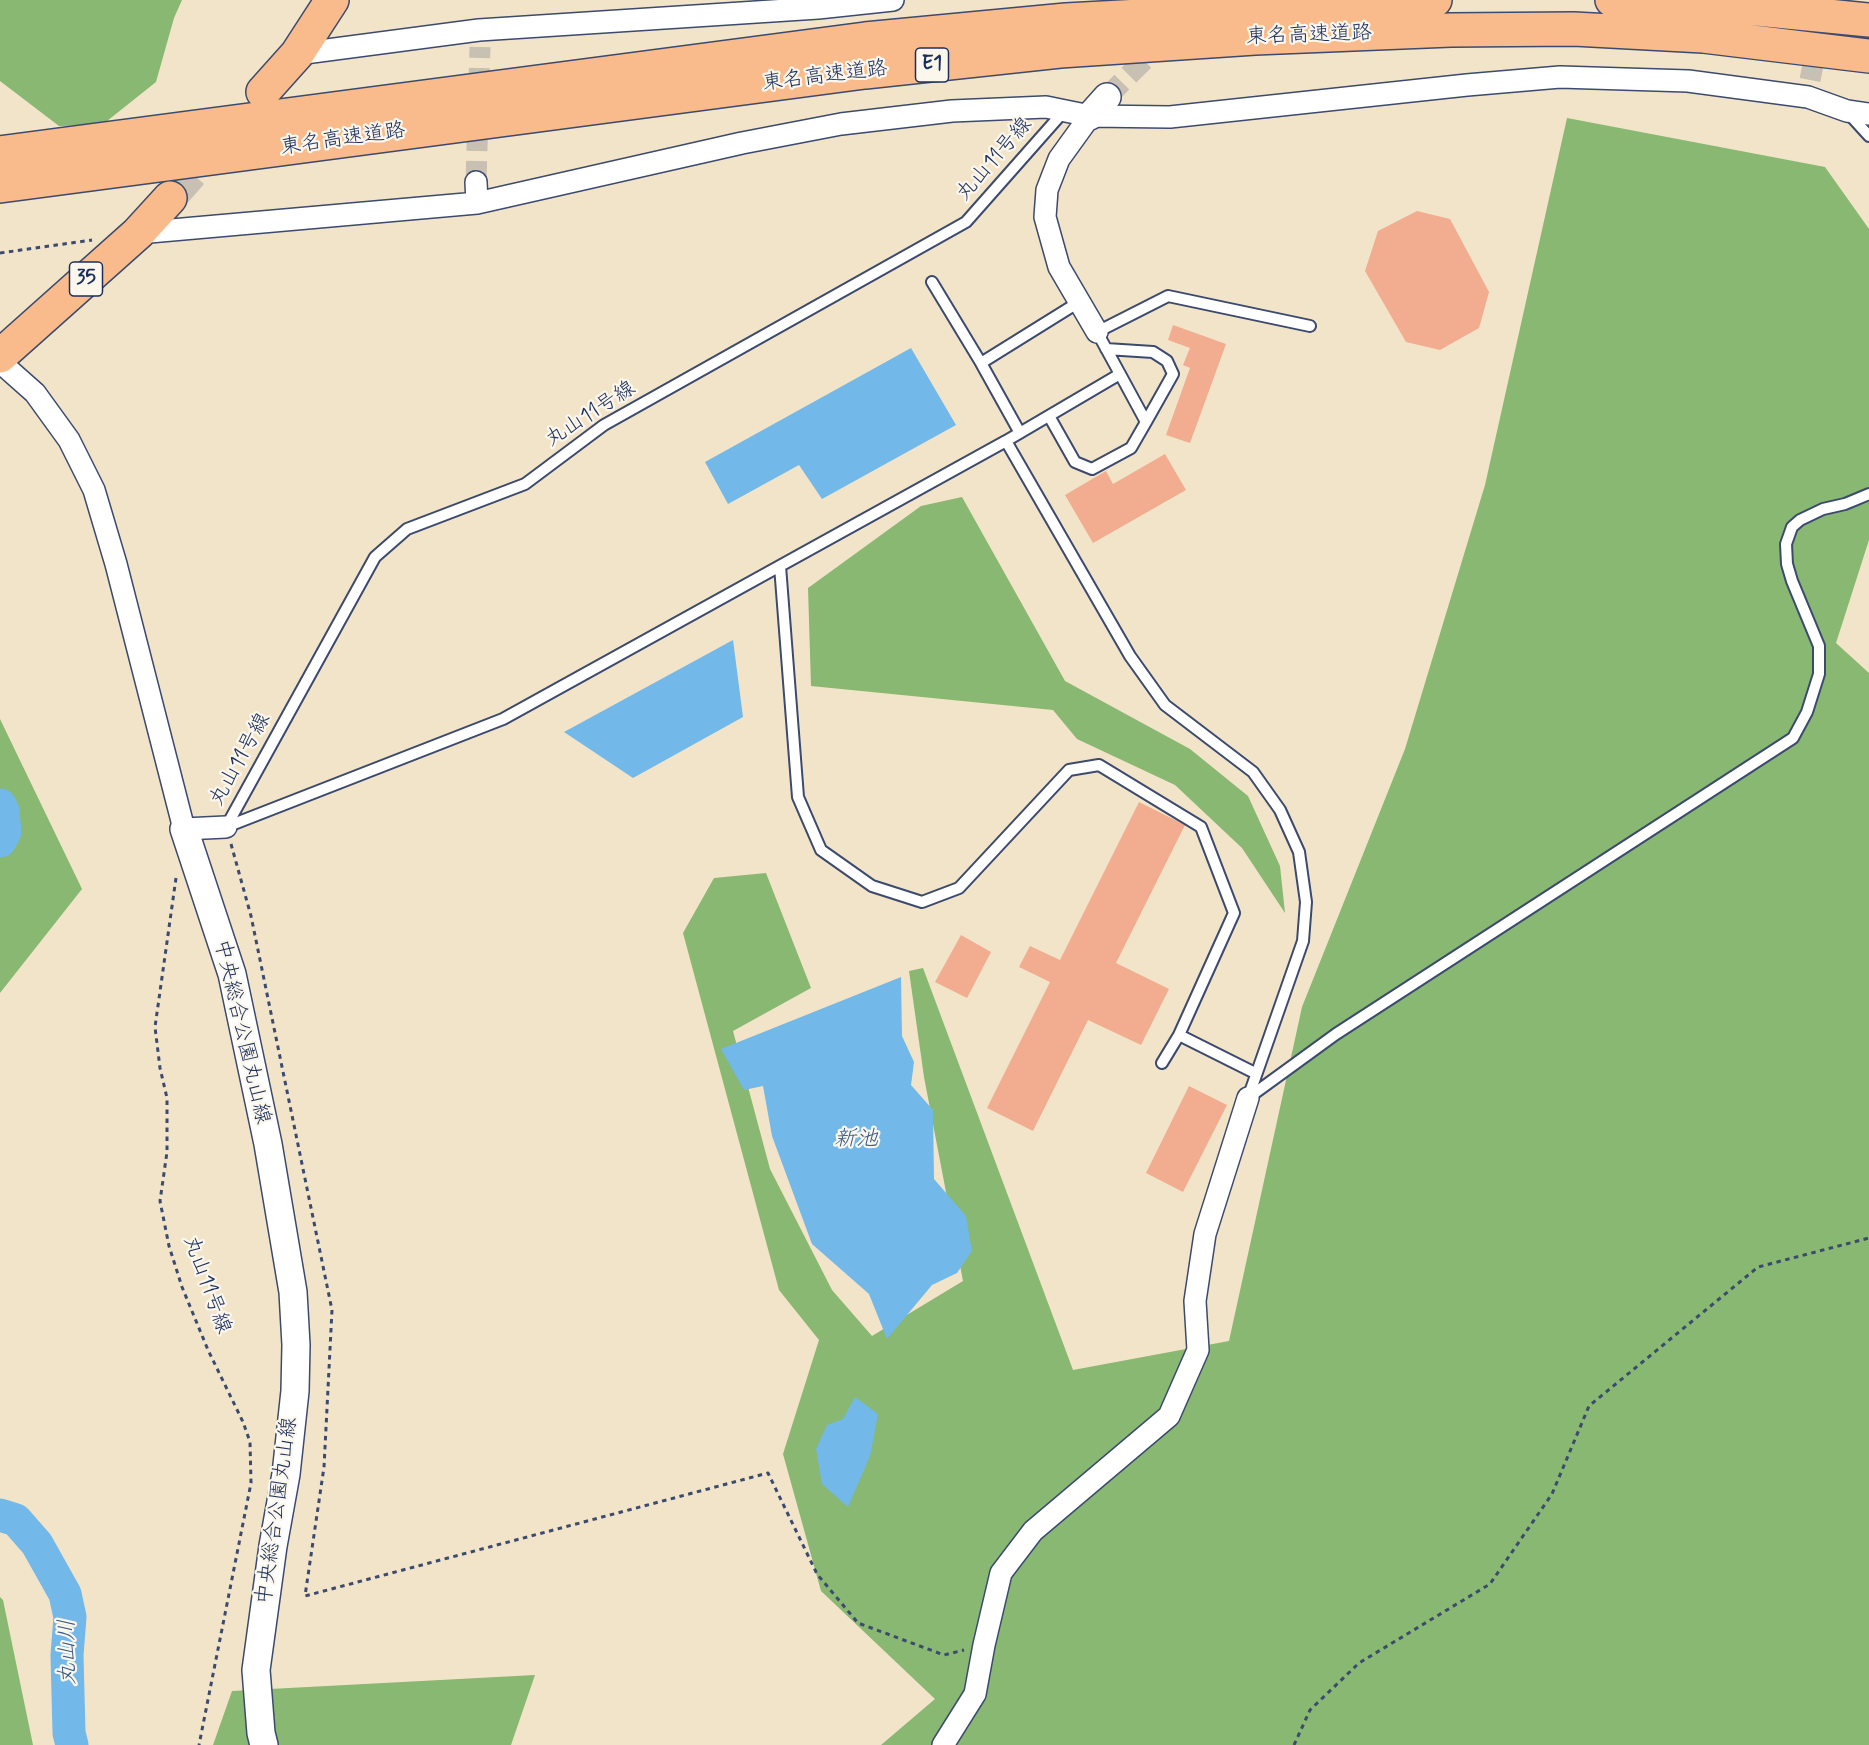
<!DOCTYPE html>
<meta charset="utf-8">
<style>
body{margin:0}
canvas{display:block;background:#f2e4c8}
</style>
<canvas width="1869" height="1745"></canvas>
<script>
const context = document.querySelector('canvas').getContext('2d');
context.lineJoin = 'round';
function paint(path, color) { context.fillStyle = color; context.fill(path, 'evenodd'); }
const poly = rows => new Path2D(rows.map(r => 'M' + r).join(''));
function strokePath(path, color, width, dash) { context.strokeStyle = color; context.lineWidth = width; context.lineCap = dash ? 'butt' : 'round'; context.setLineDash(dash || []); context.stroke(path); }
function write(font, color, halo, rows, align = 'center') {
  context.font = font + ' Mynerve,"Klee One",sans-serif'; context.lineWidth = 4.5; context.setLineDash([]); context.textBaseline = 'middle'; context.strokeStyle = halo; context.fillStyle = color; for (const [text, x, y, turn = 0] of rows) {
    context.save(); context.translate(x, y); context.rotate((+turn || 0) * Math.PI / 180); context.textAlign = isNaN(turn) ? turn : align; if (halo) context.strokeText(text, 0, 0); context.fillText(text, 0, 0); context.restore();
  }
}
paint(poly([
 [0,0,182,0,174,18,156,82,102,125,59,126,0,81],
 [1567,118,1825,167,1869,229,1869,540,1836,643,1869,673,1869,1745,881,1745,935,1699,821,1591,783,1454,819,1340,779,1290,683,933,714,878,766,873,811,988,733,1031,770,1169,832,1290,872,1336,963,1281,924,1077,909,971,923,968,1073,1370,1229,1341,1302,1007,1405,749,1485,485],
 [962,497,1065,681,1190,749,1248,796,1280,866,1285,913,1242,848,1175,785,1077,739,1053,710,811,686,808,588,921,506],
 [0,719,82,889,0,993],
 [0,1597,3,1600,33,1745,0,1745],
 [535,1675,511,1745,213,1745,232,1691]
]), '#88b871');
paint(poly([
 [911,348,956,425,822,499,799,465,728,504,705,462],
 [733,640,743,717,633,778,564,732],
 [901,977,902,1036,914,1062,911,1085,933,1110,934,1179,966,1216,972,1251,957,1273,932,1285,887,1339,869,1294,812,1244,772,1136,763,1086,744,1090,721,1049],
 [855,1397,878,1414,870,1456,848,1507,822,1484,816,1449,827,1425,843,1419]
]), '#72b8e9');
strokePath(poly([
 [0,805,3,811,5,832,0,841],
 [0,1515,16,1520,37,1544,65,1594,70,1617,67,1655,69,1733,72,1745]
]), '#72b8e9', 33);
paint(poly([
 [1417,211,1450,219,1489,292,1479,328,1440,350,1406,342,1365,271,1378,231],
 [1173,325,1226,344,1190,443,1166,435,1190,368,1183,365,1190,348,1168,340],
 [1165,454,1186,490,1093,543,1065,495,1106,471,1113,484],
 [1139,802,1185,825,1116,963,1169,989,1141,1045,1088,1020,1033,1131,987,1108,1050,982,1019,967,1030,946,1060,960],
 [961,935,991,952,967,998,935,982],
 [1189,1086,1227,1105,1183,1192,1146,1173]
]), '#f2ac8f');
strokePath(poly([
 [1810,80,1825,5],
 [1107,97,1161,43],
 [476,182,480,47]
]), '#c7c0b3', 21, [21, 10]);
strokePath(poly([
 [170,198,216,145]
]), '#c7c0b3', 33, [33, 16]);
const service = poly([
 [1849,114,1869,136],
 [932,282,981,363,1020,433],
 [1106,349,1153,352,1167,361,1173,374,1146,422],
 [981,363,1079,302],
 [1049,416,1075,462,1092,469,1131,448,1146,422,1120,374],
 [1006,441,1130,656,1165,705,1253,772,1280,810,1299,852,1306,902,1303,941,1248,1098],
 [780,566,798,797,821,850,872,886,922,902,959,888,1069,770,1099,765,1201,827,1234,913,1179,1035,1162,1063],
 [226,827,503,719,1006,441,1120,374,1097,332,1168,296,1310,326],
 [226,827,375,557,407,529,525,484,604,425,966,222,1065,110],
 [1179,1035,1255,1073],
 [1248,1098,1336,1034,1793,738,1807,712,1819,674,1819,646,1792,581,1787,564,1786,544,1792,527,1800,520,1823,509,1845,504,1869,494]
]);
const minor = poly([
 [297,54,479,30,818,8,893,0],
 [1090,116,1059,159,1047,190,1045,217,1059,267,1097,332],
 [476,182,477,203],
 [138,233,477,203,742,143,841,124,952,111,1046,107,1090,116,1170,117,1467,85,1560,77,1688,81,1808,97,1847,111,1869,114],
 [0,362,35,393,69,440,94,490,116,564,184,829,226,827],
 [943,1745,975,1694,984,1645,1001,1573,1033,1531,1169,1416,1198,1350,1195,1301,1205,1234,1248,1098]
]);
const tertiary = poly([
 [1090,116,1107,97],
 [184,829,232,974,268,1144,293,1292,296,1345,295,1391,286,1474,273,1546,256,1670,261,1733,264,1745]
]);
const primary = poly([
 [263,92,297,54,332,0],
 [0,356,138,233,170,198]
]);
const motorway = poly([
 [1612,0,1716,5,1869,20],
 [0,153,865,39,1066,20,1435,0],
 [0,186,865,72,1060,51,1255,38,1451,30,1574,29,1703,36,1869,56]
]);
strokePath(service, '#3b4a6e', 14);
strokePath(minor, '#3b4a6e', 24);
strokePath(tertiary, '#3b4a6e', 30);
strokePath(primary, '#3b4a6e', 36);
strokePath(motorway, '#3b4a6e', 36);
strokePath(poly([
 [0,253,92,240],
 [231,844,251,916,332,1310,324,1467,305,1596,768,1473,817,1574,858,1623,944,1655,964,1650],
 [176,878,155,1027,160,1068,167,1098,167,1152,160,1201,169,1246,182,1287,208,1350,243,1422,250,1442,251,1483,199,1745],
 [1294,1745,1310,1710,1359,1663,1490,1584,1552,1494,1589,1406,1758,1267,1869,1238]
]), '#3b4a6e', 3, [4.5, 4.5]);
strokePath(service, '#fff', 10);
strokePath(minor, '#fff', 21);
strokePath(tertiary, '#fff', 27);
strokePath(primary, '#fabb8c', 33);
strokePath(motorway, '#fabb8c', 33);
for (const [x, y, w] of [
 [932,65,33],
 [86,279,33]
]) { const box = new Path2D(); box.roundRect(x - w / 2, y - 17, w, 34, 4.5); context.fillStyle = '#fbf7ec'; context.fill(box); strokePath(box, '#1b2f5e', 1.5); }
write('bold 20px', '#1b2f5e', null, [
 ["E1",932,65],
 ["35",86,279]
]);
write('21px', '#1b2f5e', '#fbf7ec', [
 ["東名高速道路",1309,36,-2],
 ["東名高速道路",825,77,-7],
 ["東名高速道路",343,140,-8],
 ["丸山11号線",995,160,-49],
 ["丸山11号線",591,415,-33],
 ["丸山11号線",241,760,-61],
 ["中央総合公園丸山線",241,1032,77],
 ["丸山11号線",206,1285,70],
 ["中央総合公園丸山線",278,1511,-82]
]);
write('italic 22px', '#355888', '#fbf7ec', [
 ["新池",856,1140],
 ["丸山川",69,1652,-91]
]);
</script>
